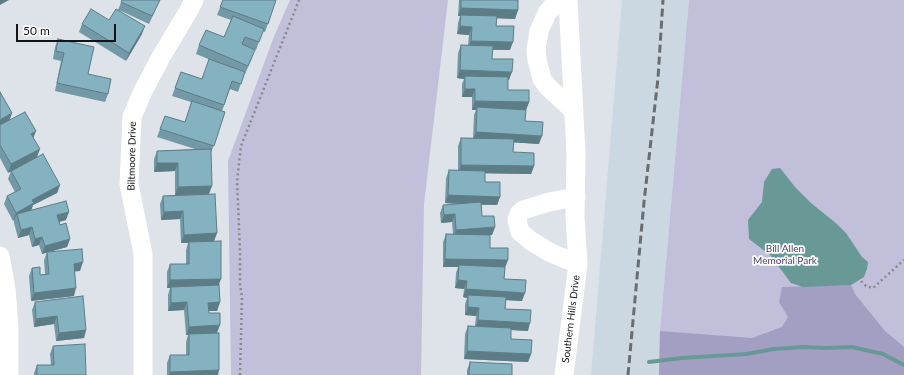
<!DOCTYPE html>
<style>
body{margin:0}
#map{position:relative;width:904px;height:375px;overflow:hidden;background:#dde3e8;font-family:Lato,sans-serif}
canvas{display:block}
.scale{position:absolute;left:16px;top:24px;width:100px;height:18px;box-sizing:border-box;border:2px solid #121416;border-top:0;padding-left:5px;font-size:12px;line-height:14px;white-space:nowrap;color:#121416;-webkit-text-stroke:3px #fff;paint-order:stroke}
</style>
<div id="map">
<canvas width="904" height="375"></canvas>
<div class="scale">50 m</div>
</div>
<script>
const context = document.querySelector('canvas').getContext('2d');
context.lineJoin = 'round';
function paint(path, color) { context.fillStyle = color; context.fill(path, 'evenodd'); }
const poly = rows => new Path2D(rows.map(r => 'M' + r).join(''));
function strokePath(path, color, width, dash) { context.strokeStyle = color; context.lineWidth = width; context.lineCap = dash ? 'butt' : 'round'; context.setLineDash(dash || []); context.stroke(path); }
function write(font, color, halo, rows, align = 'center') {
  context.font = font + ' Lato,sans-serif'; context.lineWidth = 3.5; context.setLineDash([]); context.textBaseline = 'middle'; context.strokeStyle = halo; context.fillStyle = color; for (const [text, x, y, turn = 0] of rows) {
    context.save(); context.translate(x, y); context.rotate((+turn || 0) * Math.PI / 180); context.textAlign = isNaN(turn) ? turn : align; if (halo) context.strokeText(text, 0, 0); context.fillText(text, 0, 0); context.restore();
  }
}
paint(poly([
 [622,0,689,0,660,331,659,375,591,375]
]), '#cbd8e2');
paint(poly([
 [290,0,448,0,424,204,421,375,231,375,228,161,273,39],
 [689,0,904,0,904,375,659,375,660,331]
]), '#c1bfd9');
paint(poly([
 [851,285,855,294,885,331,904,347,904,375,659,375,660,331,752,338,782,327,788,317,779,302,782,287]
]), '#a39fc3');
paint(poly([
 [780,168,795,187,811,203,837,224,846,233,862,257,868,262,867,269,864,277,851,285,803,287,791,283,770,255,749,239,748,220,762,202,764,182,772,169]
]), '#689997');
strokePath(poly([
 [649,362,682,358,746,354,774,349,804,347,826,348,852,347,883,354,904,365]
]), '#689997', 4);
strokePath(poly([
 [854,274,866,286,873,288,904,260],
 [240,375,242,297,240,285,240,251,237,181,241,146,299,0]
]), '#858a8d', 2.5, [2, 3]);
strokePath(poly([
 [558,0,547,13,539,31,536,50,537,60,542,79,547,86,574,111],
 [576,197,549,202,523,210,519,214,517,220,520,232,531,241,551,253,578,264],
 [0,256,6,289,9,327,9,375],
 [143,375,143,254,129,184,132,117,143,91,161,57,189,10,194,0],
 [564,375,578,264,575,217,576,154,568,0]
]), '#fff', 19);
strokePath(poly([
 [628,375,644,202,658,78,663,0]
]), '#696d70', 3, [8, 4]);
paint(poly([
 [122,0,160,0,149,24,119,10,142,34,126,61,79,32,82,24,109,20,118,10],
 [223,0,276,0,265,32,263,31,256,50,242,45,252,58,245,74,244,74,238,92,230,89,222,111,225,112,211,153,209,194,217,233,214,241,219,285,220,302,217,311,208,311,209,313,217,333,218,375,167,375,167,363,170,355,186,355,186,342,188,335,186,335,184,310,168,311,168,295,170,288,167,288,167,272,170,264,186,264,186,250,188,243,181,243,180,219,161,220,160,204,163,196,175,195,175,171,154,172,154,159,157,151,195,149,157,137,165,116,185,122,191,102,172,96,181,72,201,79,211,60,196,54,199,45,224,37,231,20,217,15],
 [459,0,518,0,518,10,515,19,497,18,496,26,510,50,492,50,492,59,509,80,508,80,508,90,529,102,526,110,525,121,539,144,513,142,513,152,534,166,531,174,485,173,485,182,500,197,497,205,481,205,482,216,495,227,492,235,490,235,490,248,505,268,504,279,522,301,506,300,505,309,528,331,511,330,511,339,531,354,528,362,464,359,465,334,468,326,475,326,476,316,465,315,465,304,467,298,463,297,464,289,455,288,456,273,458,267,443,267,443,242,446,234,453,234,452,222,441,223,440,213,443,205,457,204,445,203,446,178,449,170,458,170,458,146,461,138,473,138,474,115,476,110,472,110,472,97,462,97,462,84,464,79,457,78,458,53,461,45,468,45,469,35,457,34,458,23,460,16,458,16],
 [58,39,88,74,108,94,105,102,55,91,61,61,53,59,55,47],
 [0,92,12,113,9,120,34,138,37,157,60,185,57,193,33,205,31,210,66,220,59,222,60,225,70,239,67,247,48,252,80,271,75,271,74,296,31,301,29,276,32,268,40,275,45,274,44,260,47,252,42,254,39,245,32,247,29,235,18,238,14,223,14,220,13,221,4,204,7,196,15,192,8,179,11,171,8,173,0,158],
 [35,302,86,330,84,338,56,341,54,324,34,327,32,310],
 [53,346,86,375,34,375,34,373,37,365,51,365,50,354],
 [470,362,512,375,467,375,467,370]
]), '#7299a5');
paint(poly([
 [0,0,9,0,0,5],
 [461,8,518,10,515,19,461,17,461,15,460,16,458,16],
 [145,26,142,34,126,61,129,53],
 [460,26,472,27,469,35,457,34],
 [471,41,513,42,510,50,468,49],
 [460,70,512,72,509,80,465,79,465,76,464,79,457,78],
 [465,89,475,89,472,97,462,97],
 [475,101,529,102,526,110,477,110,477,107,476,110,472,110],
 [12,113,9,122,0,126,0,120],
 [36,131,33,139,31,134],
 [476,132,542,136,539,144,473,140],
 [40,149,37,157,8,173,11,164],
 [157,163,178,163,175,171,154,172],
 [461,165,534,166,531,174,458,173],
 [60,185,57,193,33,205,31,211,17,214,14,220,13,221,16,213,32,200],
 [212,186,209,194,175,195,178,187],
 [448,195,500,197,497,205,445,203],
 [183,211,180,219,161,220,164,212],
 [69,212,66,220,54,223,57,215],
 [455,214,452,222,441,223,444,215],
 [32,227,29,235,18,238,21,230],
 [495,227,492,235,453,238,456,230],
 [217,233,214,241,181,243,184,235],
 [42,237,39,245,32,247,35,239],
 [70,239,67,247,42,254,45,246],
 [445,259,508,260,505,268,459,265,458,267,443,267],
 [83,262,80,271,71,272,74,264],
 [221,279,218,287,167,288,170,280],
 [458,280,467,281,464,289,455,288],
 [76,288,74,296,31,301,34,293],
 [466,289,525,293,522,301,468,298,468,295,467,298,463,297],
 [187,302,184,310,168,311,171,303],
 [220,302,217,311,205,311,208,303],
 [468,307,479,308,476,316,465,315],
 [57,316,54,324,34,327,36,319],
 [478,320,530,323,528,331,475,328],
 [220,325,217,333,186,335,189,327],
 [86,330,84,338,56,341,59,333],
 [467,351,531,354,528,362,464,359],
 [219,370,218,375,169,375,170,372]
]), '#5d7d86');
const building = poly([
 [122,0,160,0,152,16,121,2,122,0],
 [223,0,276,0,268,24,220,7,223,0],
 [461,0,518,0,518,10,461,8,461,0],
 [91,9,109,20,116,9,145,26,129,53,82,24,91,9],
 [461,15,497,16,496,26,514,26,513,42,471,41,472,27,460,26,461,15],
 [233,16,264,29,259,42,245,37,242,44,255,50,248,66,199,45,206,30,224,37,233,16],
 [58,39,94,47,88,74,111,79,108,94,57,83,64,53,56,51,58,39],
 [461,45,493,46,492,59,513,59,512,72,460,70,461,45],
 [209,59,245,72,241,84,232,81,224,105,175,88,181,72,202,79,209,59],
 [465,76,508,77,508,90,529,90,529,102,475,101,475,89,465,89,465,76],
 [0,92,12,113,0,120,0,92],
 [192,101,225,112,214,146,160,129,165,116,185,122,192,101],
 [477,107,526,110,525,121,543,122,542,136,476,132,477,107],
 [25,112,36,131,31,134,40,149,11,164,0,145,0,125,25,112],
 [461,138,514,139,513,152,534,153,534,166,461,165,461,138],
 [211,149,212,186,178,187,178,163,157,163,157,151,211,149],
 [43,154,60,185,32,200,34,203,16,213,7,196,21,189,11,171,43,154],
 [449,170,485,171,485,182,500,182,500,197,448,195,449,170],
 [215,194,217,233,184,235,183,211,164,212,163,196,215,194],
 [66,201,69,212,57,215,60,225,66,223,70,239,45,246,42,237,35,239,32,227,21,230,17,214,66,201],
 [481,202,482,216,494,216,495,227,456,230,455,214,444,215,443,205,481,202],
 [446,234,490,235,490,248,508,248,508,260,445,259,446,234],
 [221,241,221,279,170,280,170,264,189,264,189,242,221,241],
 [82,249,83,262,74,264,76,288,34,293,32,268,40,267,40,275,49,274,47,252,82,249],
 [459,265,505,267,504,279,526,280,525,293,466,289,467,281,458,280,459,265],
 [219,285,220,302,208,303,209,313,220,313,220,325,189,327,187,302,171,303,171,287,219,285],
 [468,295,506,297,505,309,531,310,530,323,478,320,479,308,468,307,468,295],
 [83,296,86,330,59,333,57,316,36,319,35,302,83,296],
 [468,326,511,328,511,339,532,340,531,354,467,351,468,326],
 [219,333,219,370,170,372,170,355,189,355,189,334,219,333],
 [85,344,86,375,37,375,37,365,54,365,53,346,85,344],
 [470,362,512,364,512,375,469,375,470,362]
]);
paint(building, '#85b2c0');
strokePath(building, '#5d7d86', 1);
write('10px', '#121416', '#fff', [
 ["Biltmoore Drive",132,156,-89],
 ["Southern Hills Drive",571,319,-83]
]);
write('10px', '#473f71', '#fff', [
 ["Bill Allen",785,249],
 ["Memorial Park",785,261]
]);
</script>
